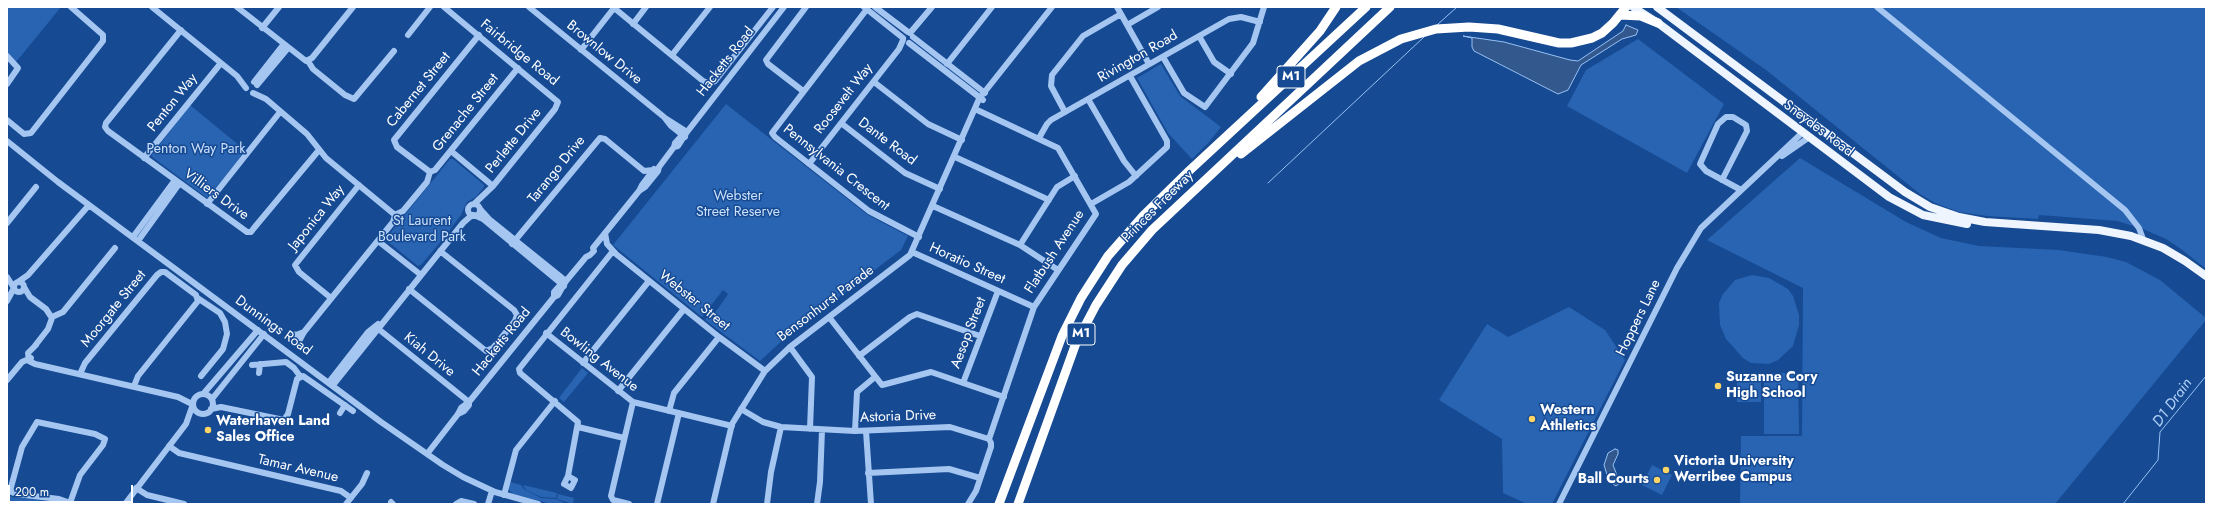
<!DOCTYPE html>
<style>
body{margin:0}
#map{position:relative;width:2213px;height:511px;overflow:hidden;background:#164a93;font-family:Jost,sans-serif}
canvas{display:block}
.frame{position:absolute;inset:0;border:8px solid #fff;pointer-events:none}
.scale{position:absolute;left:8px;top:485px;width:125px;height:18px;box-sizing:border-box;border:2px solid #fff;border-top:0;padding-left:5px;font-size:12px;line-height:14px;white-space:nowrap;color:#fff;-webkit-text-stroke:3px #164a93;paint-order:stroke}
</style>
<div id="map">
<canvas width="2213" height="511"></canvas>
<div class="frame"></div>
<div class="scale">200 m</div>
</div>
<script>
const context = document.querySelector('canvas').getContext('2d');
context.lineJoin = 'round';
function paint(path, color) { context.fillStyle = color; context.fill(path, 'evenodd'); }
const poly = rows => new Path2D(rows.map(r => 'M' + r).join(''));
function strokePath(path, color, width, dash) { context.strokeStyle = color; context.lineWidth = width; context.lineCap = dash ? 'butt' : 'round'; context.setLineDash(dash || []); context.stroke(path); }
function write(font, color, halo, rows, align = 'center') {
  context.font = font + ' Jost,sans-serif'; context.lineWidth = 3; context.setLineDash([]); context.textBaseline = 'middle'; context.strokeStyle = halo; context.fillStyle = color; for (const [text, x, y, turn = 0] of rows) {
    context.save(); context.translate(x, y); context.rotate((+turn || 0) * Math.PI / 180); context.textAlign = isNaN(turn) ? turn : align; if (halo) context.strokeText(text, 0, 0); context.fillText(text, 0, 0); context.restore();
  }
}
paint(poly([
 [7,7,61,7,16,62,7,54],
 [1676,7,2206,7,2206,269,2181,249,2166,239,2143,229,2117,221,2039,215,2038,219,1987,216,1959,212,1935,203,1920,194,1766,70],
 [1638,39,1724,104,1687,173,1567,106,1586,70],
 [1161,64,1180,96,1221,127,1209,142,1192,159,1168,133,1137,78],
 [726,104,868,215,908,236,901,250,785,338,760,361,705,320,709,315,712,317,728,294,723,290,702,317,613,245],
 [190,105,246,151,207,198,151,156],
 [1800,158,1906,222,1941,238,1979,246,2059,250,2107,257,2126,262,2160,280,2206,318,2206,320,2055,504,1740,504,1741,436,1802,436,1803,288,1707,240],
 [450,159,453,159,484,185,484,187,476,197,467,202,461,215,442,240,421,265,418,266,387,241,387,237],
 [1752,275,1769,278,1788,289,1793,296,1799,315,1799,325,1793,346,1778,360,1769,364,1751,363,1743,358,1726,339,1720,325,1719,303,1723,294,1735,280],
 [1569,307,1605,330,1625,360,1552,504,1527,504,1503,493,1502,439,1439,400,1487,324,1508,337],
 [582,368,588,373,564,402,559,398],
 [1764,373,1798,373,1799,434,1764,434],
 [1737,380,1761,380,1761,402,1737,402],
 [1652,465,1672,475,1662,495,1642,485],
 [510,482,521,485,525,490,541,498,556,499,567,504,551,504,513,494,508,489],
 [523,485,557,493,556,498,541,497,526,490],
 [558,494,574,498,573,504,557,499],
 [7,496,53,502,61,504,7,504]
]), '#2864b2');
const water = poly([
 [1626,25,1638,30,1636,35,1622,39,1581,65,1568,90,1558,94,1474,51,1472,47,1472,38,1463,36,1504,42,1570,60,1578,61,1623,31,1626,25],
 [1615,449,1618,450,1618,454,1613,465,1620,483,1616,486,1609,481,1604,465,1608,453,1615,449]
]);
paint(water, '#32588e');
strokePath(water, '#97c1f4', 1);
strokePath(poly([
 [1437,25,1457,7],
 [1268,183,1424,37],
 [2123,504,2158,460,2160,432,2206,376]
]), '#97c1f4', 1);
strokePath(poly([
 [152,7,237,76,246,88],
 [237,7,306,61,312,58,353,7],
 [444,7,558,102,555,109,493,186,474,204],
 [529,7,664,117,671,126,685,137],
 [613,7,703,81,710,84,715,81,773,7],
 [864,7,903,38],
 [875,7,908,32],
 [1117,7,1149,64],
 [1877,7,2125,210,2139,228,2143,239],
 [867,9,772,133,775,137,869,211,919,237],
 [633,24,646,7],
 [1127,25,1158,7],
 [262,28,279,7],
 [181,30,106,123,105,127,108,131,247,232,251,232,254,228,319,150],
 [910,33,932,7],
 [408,35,430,7],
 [1199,36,1214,62,1231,74],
 [913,37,985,93],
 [909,43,983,100],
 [581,50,614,8],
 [672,55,710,7],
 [7,56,18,68,7,84],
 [1163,57,1184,93,1205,107,1253,43,1264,7],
 [308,61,313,69,345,95,354,99,394,51],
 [947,64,992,7],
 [254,82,283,45],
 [874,82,928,124,962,140],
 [257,85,288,48],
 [803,91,768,64,766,60,806,7],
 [253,93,266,99,307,134,326,158,395,215],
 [1088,99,1124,161,1136,176],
 [975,109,1058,148,1096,214,1034,307,989,439],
 [1065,112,1051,86,1052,75,1083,36,1121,14],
 [665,118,687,132],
 [7,120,24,134,31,133,103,41,103,35,71,7],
 [841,123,905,173,940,189],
 [1039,138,1047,124,1051,120,1229,19,1241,17,1260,22],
 [7,141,58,182,186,277,381,422,443,465,463,477,495,492,538,504],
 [674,147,675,143,685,132],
 [451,151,493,186],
 [1782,156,1808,138],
 [955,157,1049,200],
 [144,158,221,63],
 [809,164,899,49,903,40],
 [430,172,397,147,394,140,479,35],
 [430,172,435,170,518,68],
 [1722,180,1747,131,1746,125,1733,117,1726,117,1718,124,1700,164,1706,171,1741,190],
 [639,191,642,185,654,169],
 [207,204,280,112],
 [1091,204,1129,182,1167,147,1167,141,1130,76],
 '468 210a6 6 0 1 1 12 0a6 6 0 1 1-12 0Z',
 [933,206,1020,245,1058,270],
 [480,209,489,219,566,281],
 [395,215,403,211,427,182,430,172],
 [474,215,483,219,564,286],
 [7,223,36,187],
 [605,233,607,244,616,254,719,337,765,371],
 [133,237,175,180],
 [138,241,179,184],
 [378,241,421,275],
 [512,244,600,138,605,139,644,171,653,170],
 [1020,245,1057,187,1075,176],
 [912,252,1034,307],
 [7,277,14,288],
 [18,282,28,275,89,205],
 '14 287a5 5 0 1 1 10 0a5 5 0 1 1-10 0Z',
 [24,287,30,297,46,309,52,318,48,329,34,347],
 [409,289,486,351,493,348,515,321,517,315,514,310,440,251],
 [554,297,554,292,562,283,566,281,586,257,590,255,594,251,593,248,639,191,645,187,658,171,659,167,674,147,678,146,687,132,784,7],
 [331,298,299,272,295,265,359,185],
 [199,299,220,313,225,322,227,334,223,349,201,376],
 [7,301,14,288],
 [52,317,63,312,115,248],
 [829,317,882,385,931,372,1004,397],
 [376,327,469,402],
 [546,333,633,402,732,426],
 [292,334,296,335,304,332],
 [298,343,304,332,393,222,395,215],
 [36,345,28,353,29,361,35,364,178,397,192,404],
 [790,347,812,377,810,429],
 [859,356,910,317,917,314,980,336],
 [583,363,649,281],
 [252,365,286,362,294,368,300,376],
 [259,373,260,364],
 [80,374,85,363,157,275,161,272,165,272,196,295,198,301,138,376,134,386],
 [7,380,22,362,31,358],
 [329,382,368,332,378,324],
 [963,383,998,291],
 [333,385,463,223,472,215],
 [618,391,684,309],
 [204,393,258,330],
 '193 404a10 10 0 1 1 20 0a10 10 0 1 1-20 0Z',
 [212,399,264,334],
 [211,409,221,407,284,420,288,414,297,379,303,376,353,411],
 [741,409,763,422,781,427,855,431,950,427,989,439,991,443,991,447,976,491,968,504],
 [669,411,674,393,719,337],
 [340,413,345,405],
 [458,414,464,411,469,405,469,402],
 [578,427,624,438],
 [855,431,857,392,875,377],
 [866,431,871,504],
 [169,446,179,453,341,491,351,498],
 [427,454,458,414,461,408,469,402,554,297,558,295,566,281],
 [868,473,949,469,980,478],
 [568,476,575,480,571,488,564,484,568,476,578,422,520,373,519,369,613,251],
 [136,488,147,495,184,504],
 [504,495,516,450,555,401],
 [391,502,393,504],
 [70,503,80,475,103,445,105,439,95,434,37,422,22,447,10,491,16,494,59,499,73,504],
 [125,504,186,424,192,407],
 [346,504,362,484,367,473],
 [456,504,461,501,474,504],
 [488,504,492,491],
 [629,504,613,500,611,496,633,402],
 [657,504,679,413],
 [713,504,732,424,765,371,790,347,910,255,979,99,1052,7],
 [767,504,771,472,781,427],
 [817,504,820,482,822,430],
 [1559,504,1677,268,1701,228,1802,133]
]), '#a5c6f1', 6);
strokePath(poly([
 [1633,7,1658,23,1889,197,1923,215,1967,224],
 [1657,7,1905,192,1930,207,1959,217,1985,222,2099,230,2131,236,2163,248,2185,261,2206,276]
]), '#eff5ff', 8);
strokePath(poly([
 [1620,15,1641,16,1658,23],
 [1261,97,1320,31,1336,7],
 [1241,154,1359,61,1401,39,1436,29,1469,27,1498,29,1559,43,1571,43,1592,38,1602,33,1613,23,1626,7],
 [999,504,1062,336,1081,298,1108,256,1143,216,1190,170,1366,7],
 [1018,504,1076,343,1096,305,1122,265,1152,230,1390,7]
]), '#fff', 9);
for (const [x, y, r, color] of [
 [1718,386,4,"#ffd565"],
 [1532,419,4,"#ffd565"],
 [208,430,4,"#ffd565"],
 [1666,470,4,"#ffd565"],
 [1657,480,4,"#ffd565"]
]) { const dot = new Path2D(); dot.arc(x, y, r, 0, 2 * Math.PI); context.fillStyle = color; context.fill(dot); strokePath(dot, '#164a93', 1.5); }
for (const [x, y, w] of [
 [1291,77,28],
 [1081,334,28]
]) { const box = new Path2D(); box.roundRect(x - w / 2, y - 11, w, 22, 3); context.fillStyle = '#164a93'; context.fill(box); strokePath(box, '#fff', 1); }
write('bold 13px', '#fff', null, [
 ["M1",1291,77],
 ["M1",1081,334]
]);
write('14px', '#fff', '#164a93', [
 ["Fairbridge Road",519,53,39],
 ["Brownlow Drive",604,53,39],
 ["Rivington Road",1138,57,-30],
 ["Hacketts Road",726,62,-52],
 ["Cabernet Street",419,90,-51],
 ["Roosevelt Way",844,99,-52],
 ["Penton Way",173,103,-51],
 ["Grenache Street",466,113,-51],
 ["Sneydes Road",1818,129,37],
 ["Perlette Drive",514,141,-51],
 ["Dante Road",887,142,37],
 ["Pennsylvania Crescent",836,168,38],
 ["Tarango Drive",557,170,-51],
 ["Villiers Drive",216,195,36],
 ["Princes Freeway",1158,207,-45],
 ["Japonica Way",317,218,-51],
 ["Flatbush Avenue",1055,252,-57],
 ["Horatio Street",967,264,24],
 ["Webster Street",694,301,39],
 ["Bensonhurst Parade",826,304,-37],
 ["Moorgate Street",114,309,-51],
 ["Hoppers Lane",1639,318,-64],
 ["Dunnings Road",273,326,36],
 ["Aesop Street",969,333,-69],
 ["Hacketts Road",502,342,-51],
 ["Kiah Drive",429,355,39],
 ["Bowling Avenue",599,360,38],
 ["Astoria Drive",898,417,-2],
 ["Tamar Avenue",298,469,13]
]);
write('14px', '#cce1fc', '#164a93', [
 ["Penton Way Park",196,150],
 ["Webster",738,197],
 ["Street Reserve",738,213],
 ["St Laurent",422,222],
 ["Boulevard Park",422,238]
]);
write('bold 14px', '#fff', '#164a93', [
 ["Suzanne Cory",1726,378],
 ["High School",1726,394],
 ["Western",1540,411],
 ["Athletics",1540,427],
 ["Waterhaven Land",216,422],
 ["Sales Office",216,438],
 ["Victoria University",1674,462],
 ["Werribee Campus",1674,478],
 ["Ball Courts",1649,480,"right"]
], 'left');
write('italic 15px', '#b1d0f8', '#164a93', [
 ["D1 Drain",2173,403,-54]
]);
</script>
